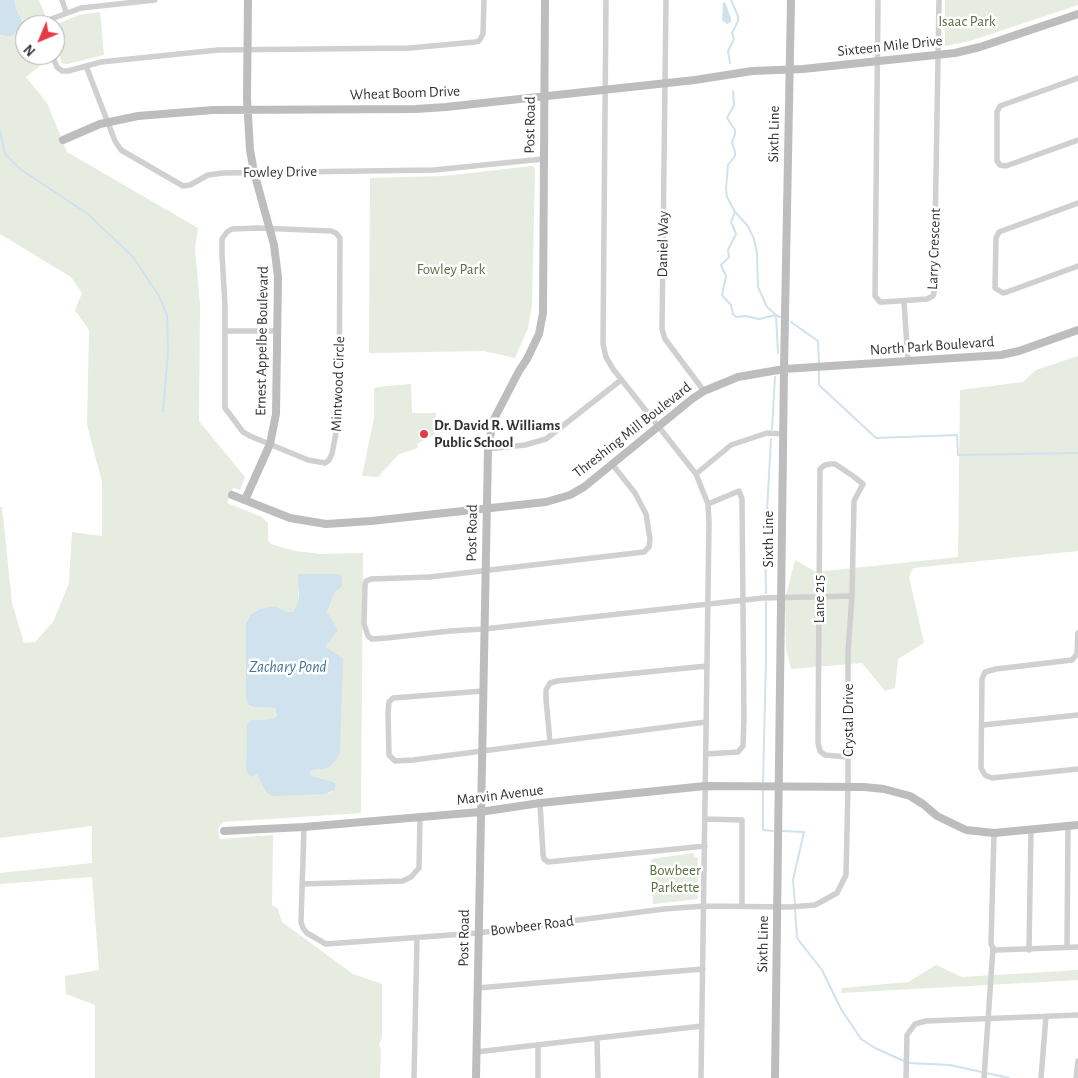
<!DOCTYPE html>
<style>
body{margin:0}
#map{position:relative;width:1078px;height:1078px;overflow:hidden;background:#fff;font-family:"Alegreya Sans",sans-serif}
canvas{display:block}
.north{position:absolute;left:15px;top:15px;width:50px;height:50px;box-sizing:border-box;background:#fff;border:1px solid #adadad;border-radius:50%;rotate:225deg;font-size:14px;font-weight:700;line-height:20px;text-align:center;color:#333}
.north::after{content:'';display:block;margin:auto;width:18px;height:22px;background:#e63946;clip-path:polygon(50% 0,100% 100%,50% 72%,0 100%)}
</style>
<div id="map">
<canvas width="1078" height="1078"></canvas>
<div class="north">N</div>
</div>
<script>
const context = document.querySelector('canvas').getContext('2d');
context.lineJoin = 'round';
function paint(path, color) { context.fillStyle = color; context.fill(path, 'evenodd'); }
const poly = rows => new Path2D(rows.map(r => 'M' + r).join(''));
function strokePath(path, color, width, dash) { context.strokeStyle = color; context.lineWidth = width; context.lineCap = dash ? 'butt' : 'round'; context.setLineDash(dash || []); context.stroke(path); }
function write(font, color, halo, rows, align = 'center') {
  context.font = font + ' "Alegreya Sans",sans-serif'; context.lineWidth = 5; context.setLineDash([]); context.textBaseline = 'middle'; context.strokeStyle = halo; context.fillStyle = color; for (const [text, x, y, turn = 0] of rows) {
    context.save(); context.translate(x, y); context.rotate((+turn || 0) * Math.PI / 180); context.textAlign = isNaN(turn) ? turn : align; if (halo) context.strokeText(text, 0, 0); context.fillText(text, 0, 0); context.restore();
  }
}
paint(poly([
 [14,0,39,0,45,15,39,25,25,25,25,55,44,55,46,61,26,77,47,103,67,152,198,228,195,248,200,305,199,421,245,477,240,490,233,488,227,503,262,517,268,523,268,540,271,544,295,551,321,554,363,553,361,813,223,822,218,829,220,839,273,835,272,905,278,909,282,922,353,974,382,984,382,1038,379,1044,381,1050,380,1078,95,1078,95,1005,66,994,65,976,99,970,92,877,0,884,0,873,92,863,92,826,0,838,0,507,2,507,12,603,24,643,35,642,53,622,69,583,72,532,102,536,102,482,87,425,89,330,75,310,82,293,71,277,0,234,0,35,2,36,16,9],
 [298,591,335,592,327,612,325,647,323,769,312,770,310,773,312,776,334,782,336,785,335,790,329,793,266,792,257,773,255,774,246,768,247,737,252,720,272,719,277,716,275,708,254,707,246,698,246,624,251,614,258,610,275,606,287,612,293,612,299,599],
 [945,0,1078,0,1078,5,970,41,945,46],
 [100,12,104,55,67,64,62,63,55,40,55,25,79,15],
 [532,166,535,168,532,305,528,328,515,358,484,351,369,353,370,178,443,176],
 [1078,356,1078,551,913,568,909,577,924,643,898,659,895,688,885,691,862,663,791,669,786,649,785,599,795,560,816,572,958,557,960,390,1023,382,1036,370],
 [411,384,412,413,436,413,435,422,440,419,441,428,433,435,417,444,418,448,399,454,378,477,362,476,374,418,374,389,377,387],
 [694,853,694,856,698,858,698,899,653,904,651,859],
 [936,965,962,977,1078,970,1078,980,841,993,842,988,908,982]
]), '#e6ecdf');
paint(poly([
 [0,0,14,0,16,9,22,21,19,28,12,36,0,35],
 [725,2,731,18,731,22,727,24,722,20,723,3],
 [298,574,337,574,341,575,342,578,342,586,335,592,327,612,338,630,325,647,343,658,340,752,336,760,329,767,323,769,312,770,310,773,312,776,334,782,336,785,335,790,325,794,272,796,266,792,257,774,251,777,247,772,246,768,247,725,252,720,272,719,277,716,275,708,254,707,249,705,248,703,246,698,246,624,251,614,260,609,275,606,287,612,293,612,299,599]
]), '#cfe2ee');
strokePath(poly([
 [730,63,728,51,734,39,732,33,738,21,738,16,731,0],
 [733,91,734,105,727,118,735,130,735,134,732,142,735,152,735,156,728,165,726,189,727,197,735,212,731,222,736,234,728,250,729,257,721,265,726,276,722,295,731,305,733,314,736,317,746,316,759,319,776,315,780,317],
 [0,131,5,154,20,169,88,214,133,257,159,296,167,315,168,353,163,411],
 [735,212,748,226,754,239,757,253,758,287,767,307,776,315,778,353],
 [791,322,818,341,819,364],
 [819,368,819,385,876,438,957,435,958,455,1078,453],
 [772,429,775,377],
 [766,593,765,547,771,439],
 [763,782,766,659,766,602],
 [763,791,763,830,773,831],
 [783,831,804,832,793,880,795,904],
 [795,909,797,938,822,970,841,1009,861,1039,875,1048,904,1061],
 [909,1063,950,1065,1009,1078]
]), '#cfe2ee', 2);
strokePath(poly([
 [62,0,66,12],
 [606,0,603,344,606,357,613,369,696,474,708,504,709,523,701,1078],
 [666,0,662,329,665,339,704,391],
 [878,0,875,296,880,302,884,302,927,299,933,296,934,293,939,0],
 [46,25,51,19,81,8,155,0],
 [52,55,57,67,62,71,68,71,101,62,218,50,410,48,475,42,479,41,483,34,484,0],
 [86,66,115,141,121,150,183,186,190,185,208,175,223,173,434,170,543,159],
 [1078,78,1000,106,997,112,997,161,1000,165,1006,166,1078,140],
 [1078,203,999,232,996,238,995,288,1003,293,1007,292,1078,266],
 [258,228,331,231,336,233,340,238,339,417,332,454,329,460,325,463,308,460,250,436,243,432,225,408,225,306,222,254,222,239,227,232,232,229,258,228],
 [904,301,908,362],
 [226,331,277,331],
 [488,449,525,445,546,439,621,380],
 [612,464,635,493,646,514,650,539,649,547,644,552,430,577,371,579,366,581,365,585,364,624,368,636,372,639,387,638,450,631,484,629,763,598,852,596],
 [696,474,731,445,767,433,783,434],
 [1078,633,1077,654,1072,660,996,669,985,672,982,679,981,768,985,775,992,778,1078,769],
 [483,691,393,698,389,702,388,713,389,755,395,761,413,760,706,722],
 [983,725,1078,715],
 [550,742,546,699,546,690,550,683,557,681,707,666],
 [706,754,738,752,743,746,744,718,742,499,739,491,708,504],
 [540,803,543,854,544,859,548,862,705,846],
 [705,819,742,820,742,906],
 [304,827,301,922,303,928,307,933,326,944,478,933,664,909,704,906,790,907,815,905,837,893,846,875,848,787,848,652,852,596,854,501,863,484,853,476,835,464,830,464,825,465,820,469,818,743,820,751,825,755,847,757],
 [302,884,403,881,411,877,419,868,420,817],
 [1067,947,1068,826],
 [993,948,996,950,1078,947],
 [1029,950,1031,829],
 [477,988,703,969],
 [597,1038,598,1078],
 [476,1052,702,1026],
 [414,1078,417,938],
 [538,1078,538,1045],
 [906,1078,907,1035,915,1024,926,1021,1078,1015],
 [984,1078,993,948,991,944,994,833],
 [1041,1078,1046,1016],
 [1076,1078,1078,1061]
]), '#d0d0d0', 5.5);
strokePath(poly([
 [63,140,100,124,138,116,213,110,416,109,446,107,695,80,752,71,803,69,955,53,980,47,1078,14],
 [232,495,290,518,326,524,371,521,546,502,570,495,584,487,692,399,704,391,738,377,784,369,1001,355,1019,351,1078,330],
 [245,500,270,444,276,414,278,277,274,245,254,172,250,150,247,99,248,0],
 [224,831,304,827,480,812,540,803,705,786,864,787,884,789,910,796,923,804,937,816,966,830,994,833,1078,825],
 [476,1078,488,449,493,421,519,371,527,359,539,334,543,313,545,0],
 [775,1078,784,369,791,0]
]), '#bdbdbd', 8);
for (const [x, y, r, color] of [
 [424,434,5,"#e63946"]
]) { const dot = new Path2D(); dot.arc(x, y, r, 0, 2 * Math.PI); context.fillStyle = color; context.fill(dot); strokePath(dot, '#fff', 2); }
write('15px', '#56703f', '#fff', [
 ["Isaac Park",967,21],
 ["Fowley Park",451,269],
 ["Bowbeer",675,870],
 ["Parkette",675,887]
]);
write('15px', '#333', '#fff', [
 ["Sixteen Mile Drive",890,46,-6],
 ["Wheat Boom Drive",405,93,-2],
 ["Post Road",530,125,-89],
 ["Sixth Line",774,134,-89],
 ["Fowley Drive",280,172,-1],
 ["Daniel Way",663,244,-89],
 ["Larry Crescent",934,249,-88],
 ["Ernest Appelbe Boulevard",262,341,-89],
 ["North Park Boulevard",932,346,-4],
 ["Mintwood Circle",338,384,-88],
 ["Threshing Mill Boulevard",632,430,-38],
 ["Post Road",472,533,-89],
 ["Sixth Line",768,539,-90],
 ["Lane 215",819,599,-90],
 ["Crystal Drive",848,720,-90],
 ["Marvin Avenue",500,795,-7],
 ["Bowbeer Road",532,926,-7],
 ["Post Road",464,938,-89],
 ["Sixth Line",763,944,-89]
]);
write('bold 15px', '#333', '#fff', [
 ["Dr. David R. Williams",434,425],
 ["Public School",434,442]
], 'left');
write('italic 16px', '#3f7597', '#fff', [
 ["Zachary Pond",288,667]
]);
</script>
